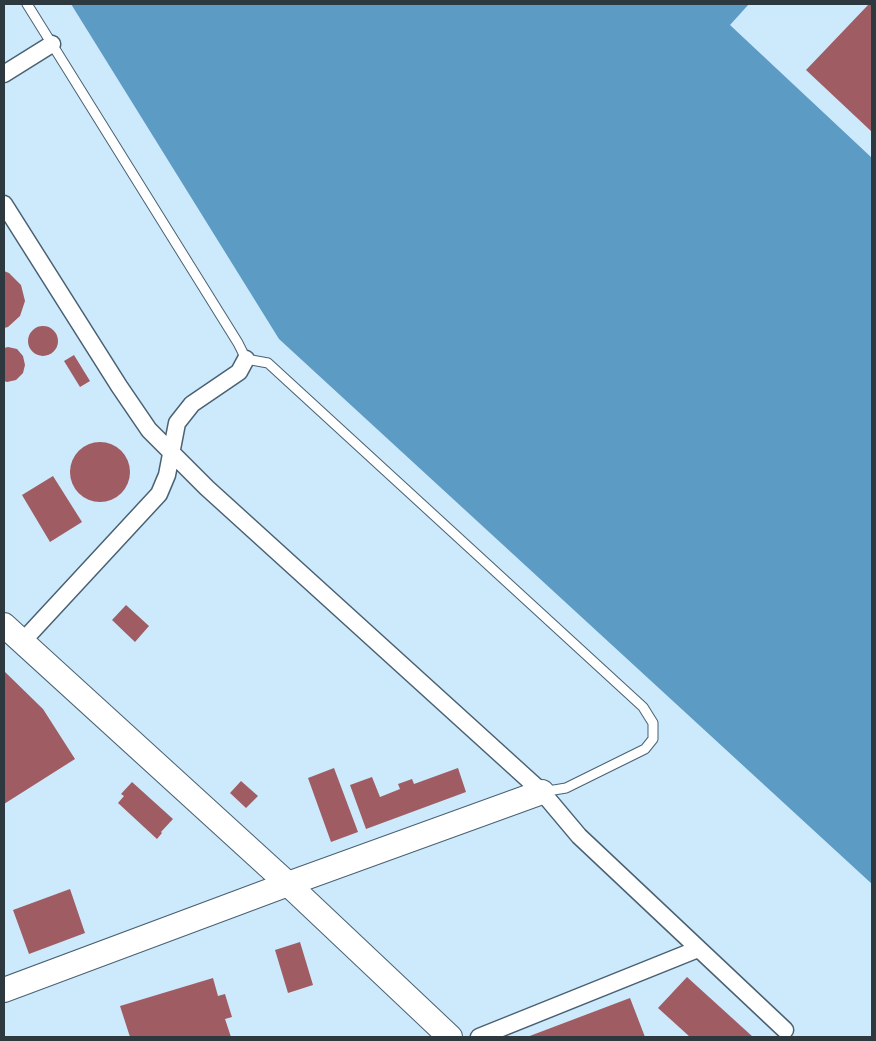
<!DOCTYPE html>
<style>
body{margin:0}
#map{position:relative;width:876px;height:1041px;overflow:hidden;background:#cde9fc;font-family:"Alegreya Sans",sans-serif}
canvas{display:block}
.frame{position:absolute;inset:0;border:5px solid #2d383f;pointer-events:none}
</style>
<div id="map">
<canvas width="876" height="1041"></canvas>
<div class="frame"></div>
</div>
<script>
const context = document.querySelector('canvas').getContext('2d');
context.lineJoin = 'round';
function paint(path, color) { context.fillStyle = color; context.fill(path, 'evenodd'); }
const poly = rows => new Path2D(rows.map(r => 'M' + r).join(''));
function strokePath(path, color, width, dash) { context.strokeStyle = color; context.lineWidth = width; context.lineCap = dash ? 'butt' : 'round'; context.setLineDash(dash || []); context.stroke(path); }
paint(poly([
 [71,4,749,4,730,25,872,158,872,884,279,339]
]), '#5b9bc4');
paint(poly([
 [869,4,872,4,872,132,806,70],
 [4,271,9,273,21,285,25,301,20,316,8,327,4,328],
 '28 341a15 15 0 1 1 30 0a15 15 0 1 1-30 0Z',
 [8,347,17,349,23,356,25,365,23,373,16,380,7,382,4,381,4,348],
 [74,355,90,381,80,387,64,361],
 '70 472a30 30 0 1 1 60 0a30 30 0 1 1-60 0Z',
 [53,476,82,522,50,542,22,495],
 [126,605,149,626,135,642,112,620],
 [4,671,43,709,75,759,4,804],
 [334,768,358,832,331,842,308,778],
 [458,768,466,792,366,829,350,785,372,777,380,797,400,789,398,784,412,779,414,784],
 [241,781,258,796,246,808,230,793],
 [132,782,173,819,161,832,162,833,157,839,118,803,124,796,121,794],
 [70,889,85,933,29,954,13,910],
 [300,942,313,985,288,993,275,950],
 [687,977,753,1037,690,1037,658,1008],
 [213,978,218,996,225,994,232,1017,225,1019,231,1037,130,1037,120,1006],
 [630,998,645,1037,527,1037]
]), '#a05c63');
const lane = poly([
 [27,4,238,343,246,359,268,363,643,707,653,723,653,739,645,749,566,788,542,792]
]);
const street = poly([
 [4,74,52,44],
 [4,204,119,386,149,430,207,488,542,792,579,836,785,1030],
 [22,642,159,494,167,475,177,423,192,404,239,372,246,359],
 [479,1037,698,949]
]);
const secondary = poly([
 [4,625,288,884,450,1037],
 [4,990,288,884,542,792]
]);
strokePath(lane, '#496172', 11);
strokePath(street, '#496172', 19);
strokePath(secondary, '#496172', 26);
strokePath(lane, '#fff', 9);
strokePath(street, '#fff', 16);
strokePath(secondary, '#fff', 24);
</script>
